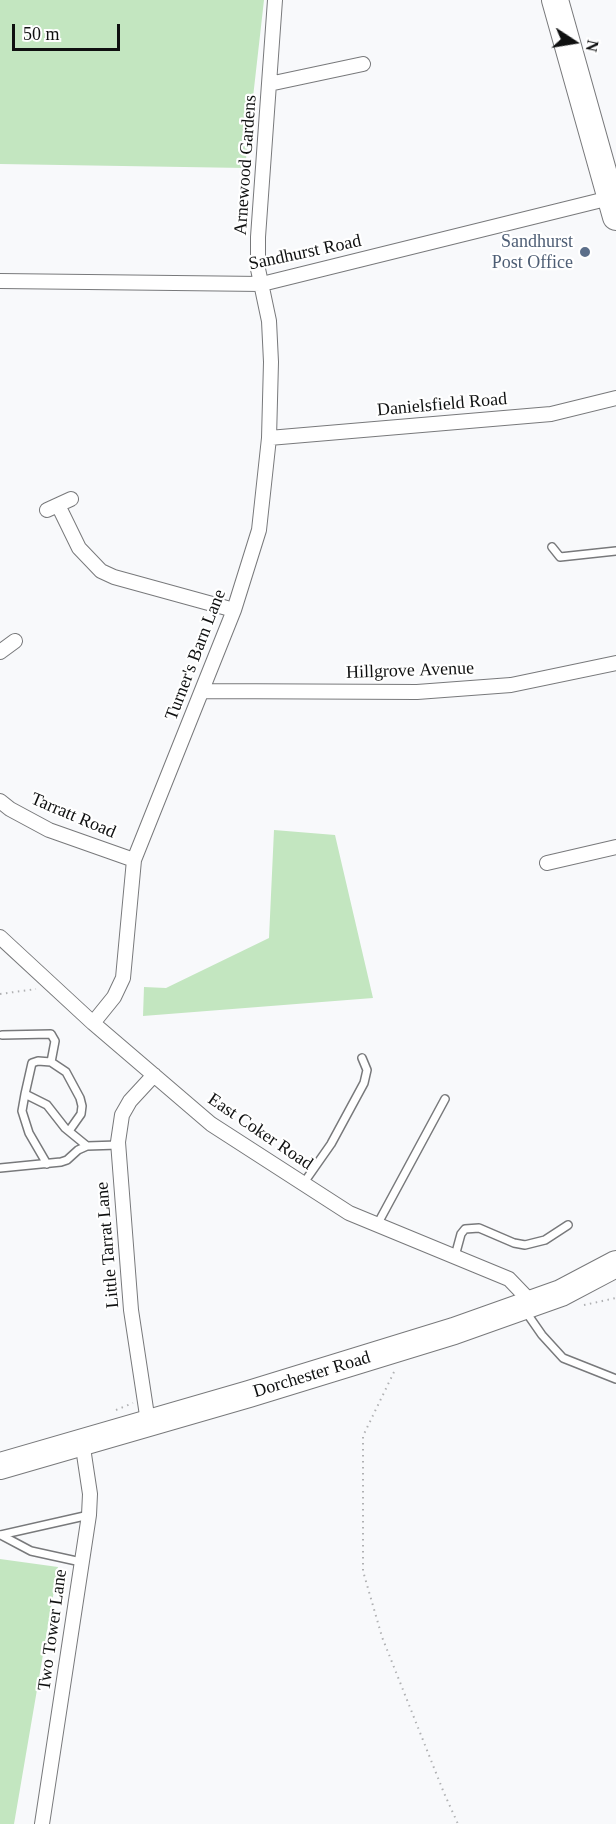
<!DOCTYPE html>
<style>
body{margin:0}
#map{position:relative;width:616px;height:1824px;overflow:hidden;background:#f8f9fb;font-family:Georgia,serif}
canvas{display:block}
.north{position:absolute;left:544px;top:12px;width:60px;height:60px;-webkit-text-stroke:4px #fff;paint-order:stroke;rotate:102deg;font-size:16px;font-weight:700;line-height:24px;text-align:center;color:#0f1010}
.north::after{content:'';display:block;margin:auto;width:21px;height:27px;background:#0f1010;clip-path:polygon(50% 0,100% 100%,50% 72%,0 100%)}
.scale{position:absolute;left:12px;top:24px;width:108px;height:27px;box-sizing:border-box;border:3px solid #0f1010;border-top:0;padding-left:8px;font-size:18px;line-height:21px;white-space:nowrap;color:#0f1010;-webkit-text-stroke:4px #fff;paint-order:stroke}
</style>
<div id="map">
<canvas width="616" height="1824"></canvas>
<div class="north">N</div>
<div class="scale">50 m</div>
</div>
<script>
const context = document.querySelector('canvas').getContext('2d');
context.lineJoin = 'round';
function paint(path, color) { context.fillStyle = color; context.fill(path, 'evenodd'); }
const poly = rows => new Path2D(rows.map(r => 'M' + r).join(''));
function strokePath(path, color, width, dash) { context.strokeStyle = color; context.lineWidth = width; context.lineCap = dash ? 'butt' : 'round'; context.setLineDash(dash || []); context.stroke(path); }
function write(font, color, halo, rows, align = 'center') {
  context.font = font + ' Georgia,serif'; context.lineWidth = 4.5; context.setLineDash([]); context.textBaseline = 'middle'; context.strokeStyle = halo; context.fillStyle = color; for (const [text, x, y, turn = 0] of rows) {
    context.save(); context.translate(x, y); context.rotate((+turn || 0) * Math.PI / 180); context.textAlign = isNaN(turn) ? turn : align; if (halo) context.strokeText(text, 0, 0); context.fillText(text, 0, 0); context.restore();
  }
}
paint(poly([
 [0,0,264,0,245,168,0,164],
 [274,830,335,835,373,998,143,1016,144,987,166,988,269,938],
 [0,1559,58,1567,14,1824,0,1824]
]), '#c3e6c0');
const lane = poly([
 [552,547,560,557,616,551],
 [2,1035,51,1034,55,1041,51,1062],
 [25,1094,32,1063,38,1061,51,1062,66,1072,80,1098,82,1106,81,1114,69,1131],
 [47,1164,29,1133,22,1111,25,1094,47,1105,65,1128,87,1146],
 [0,1168,61,1162,67,1160,78,1150,87,1146,118,1145],
 [303,1184,331,1144,364,1083,367,1070,362,1058],
 [377,1225,445,1099],
 [455,1256,461,1234,465,1229,479,1228,514,1243,525,1245,545,1240,568,1225],
 [526,1312,542,1335,563,1358,616,1379],
 [0,1535,89,1515],
 [1,1535,31,1551,81,1562]
]);
const street = poly([
 [269,84,363,64],
 [0,281,262,284,610,198],
 [269,438,551,414,616,398],
 [58,505,79,548,101,571,114,577,234,610],
 [47,510,71,499],
 [0,652,15,641],
 [202,691,417,692,511,685,616,663],
 [0,801,10,809,49,830,134,860],
 [547,863,616,847],
 [0,937,93,1023,211,1124,349,1213,509,1279,533,1304],
 [93,1023,114,997,123,978,134,860,234,610,259,530,269,438,271,362,269,321,258,269,258,237,275,0],
 [148,1422,131,1310,118,1142,122,1115,130,1101,154,1075],
 [42,1824,89,1515,90,1494,82,1441]
]);
const highway = poly([
 [555,0,616,217],
 [0,1466,249,1394,454,1331,561,1293,616,1264]
]);
strokePath(lane, '#78797b', 10);
strokePath(street, '#78797b', 16);
strokePath(highway, '#78797b', 28);
strokePath(poly([
 [0,994,36,989],
 [584,1305,616,1298],
 [394,1372,363,1436,363,1571,382,1637,444,1793,458,1824],
 [116,1410,133,1403]
]), '#b0b1b3', 2, [1.5, 4.5]);
strokePath(lane, '#fff', 7);
strokePath(street, '#fff', 14);
strokePath(highway, '#fff', 26);
for (const [x, y, r, color] of [
 [585,252,6,"#5c6f8a"]
]) { const dot = new Path2D(); dot.arc(x, y, r, 0, 2 * Math.PI); context.fillStyle = color; context.fill(dot); strokePath(dot, '#fff', 2); }
write('18px', '#0f1010', '#fff', [
 ["Arnewood Gardens",246,165,-86],
 ["Sandhurst Road",305,253,-12],
 ["Danielsfield Road",442,405,-5],
 ["Turner's Barn Lane",196,655,-69],
 ["Hillgrove Avenue",410,671,-2],
 ["Tarratt Road",73,816,23],
 ["East Coker Road",260,1132,34],
 ["Little Tarrat Lane",108,1245,-95],
 ["Dorchester Road",312,1375,-17],
 ["Two Tower Lane",53,1630,-82]
]);
write('18px', '#4e5e75', '#fff', [
 ["Sandhurst",573,242],
 ["Post Office",573,263]
], 'right');
</script>
